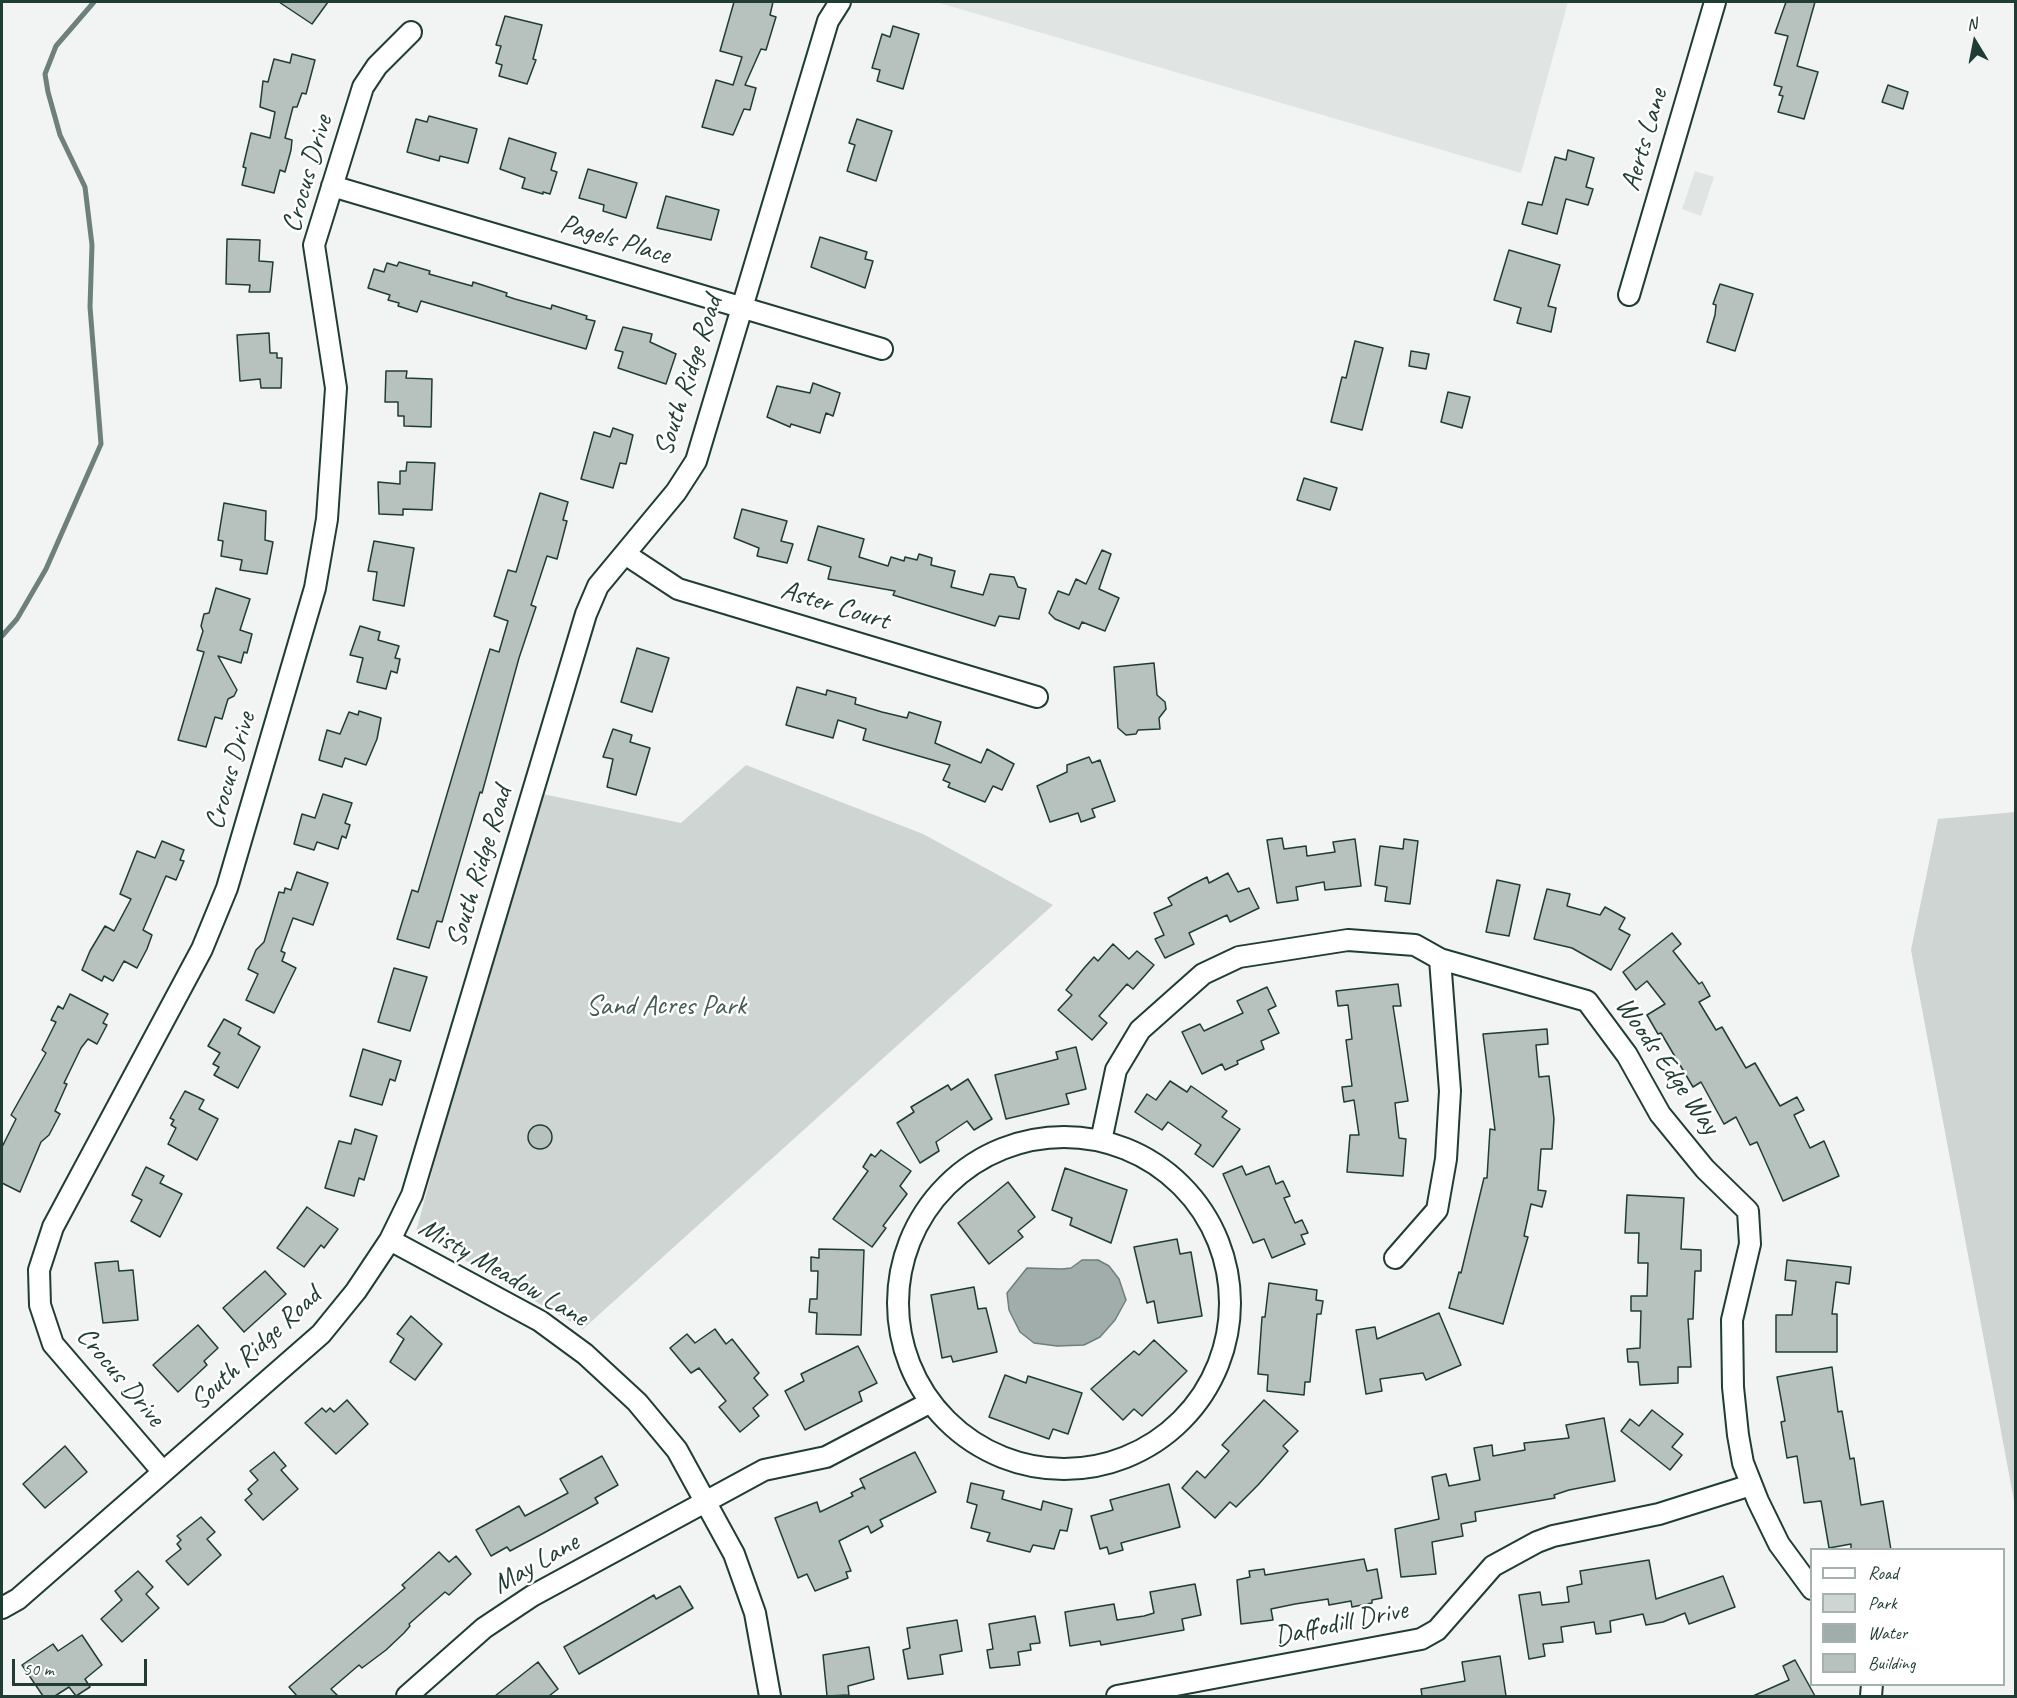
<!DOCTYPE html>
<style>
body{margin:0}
#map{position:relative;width:2017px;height:1698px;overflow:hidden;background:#f2f3f3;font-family:Caveat,sans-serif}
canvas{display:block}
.frame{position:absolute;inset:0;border:3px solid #1f3d34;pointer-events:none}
.legend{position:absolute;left:1810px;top:1548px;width:195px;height:138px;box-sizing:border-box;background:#fff;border:2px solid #a5b1ae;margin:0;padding:8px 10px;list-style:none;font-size:18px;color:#1f3d34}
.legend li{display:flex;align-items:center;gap:12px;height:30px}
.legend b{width:30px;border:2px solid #a5b1ae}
.north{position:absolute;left:1945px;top:12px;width:60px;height:60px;-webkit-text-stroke:4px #fff;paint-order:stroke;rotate:350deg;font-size:16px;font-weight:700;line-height:24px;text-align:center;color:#1f3d34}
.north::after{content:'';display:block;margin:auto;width:21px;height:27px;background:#1f3d34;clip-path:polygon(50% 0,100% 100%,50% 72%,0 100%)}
.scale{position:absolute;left:12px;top:1659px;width:135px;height:27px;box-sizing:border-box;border:3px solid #1f3d34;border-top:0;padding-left:8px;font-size:18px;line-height:21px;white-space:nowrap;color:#1f3d34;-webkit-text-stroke:4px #fff;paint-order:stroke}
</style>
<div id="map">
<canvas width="2017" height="1698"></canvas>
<div class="frame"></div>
<ul class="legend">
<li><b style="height:8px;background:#fff"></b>Road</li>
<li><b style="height:16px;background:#ced5d3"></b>Park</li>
<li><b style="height:16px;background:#a1adaa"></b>Water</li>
<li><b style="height:16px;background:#b7c1bd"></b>Building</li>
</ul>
<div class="north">N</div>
<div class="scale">50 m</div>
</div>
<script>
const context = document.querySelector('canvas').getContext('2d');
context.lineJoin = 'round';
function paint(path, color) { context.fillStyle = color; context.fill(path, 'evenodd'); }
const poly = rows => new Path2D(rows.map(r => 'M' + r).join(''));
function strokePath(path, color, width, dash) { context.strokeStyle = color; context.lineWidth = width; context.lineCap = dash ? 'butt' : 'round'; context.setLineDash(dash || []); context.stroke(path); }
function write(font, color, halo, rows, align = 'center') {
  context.font = font + ' Caveat,sans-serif'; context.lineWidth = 5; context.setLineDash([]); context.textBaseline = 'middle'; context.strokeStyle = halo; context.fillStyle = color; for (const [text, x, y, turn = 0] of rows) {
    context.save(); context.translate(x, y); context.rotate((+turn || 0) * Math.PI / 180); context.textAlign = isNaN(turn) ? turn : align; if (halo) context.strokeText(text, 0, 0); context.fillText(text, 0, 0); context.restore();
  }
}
paint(poly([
 [936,2,1568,2,1521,173],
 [1695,171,1714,177,1701,216,1682,209]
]), '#e0e4e3');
paint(poly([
 [746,765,923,834,1053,905,583,1329,416,1232,533,792,681,823],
 [2015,812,2016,812,2015,1506,1911,950,1938,819]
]), '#ced5d3');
const water = poly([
 [1082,1260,1098,1260,1109,1266,1119,1279,1126,1300,1115,1320,1100,1337,1084,1345,1057,1346,1034,1343,1020,1332,1009,1310,1007,1293,1027,1268,1062,1269,1071,1268,1082,1260]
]);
paint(water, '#a1adaa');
strokePath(water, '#6d807b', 1.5);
strokePath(poly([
 [2,636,17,619,46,569,101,444,90,307,92,245,85,187,60,135,48,92,45,74,56,46,94,2]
]), '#6d807b', 5);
const building = poly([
 [279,2,328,2,312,24,279,2],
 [734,2,773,2,770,15,776,17,766,50,761,49,745,85,756,88,750,110,744,109,733,135,702,127,716,80,733,85,742,57,720,51,734,2],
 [1786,2,1815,2,1797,66,1818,72,1804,119,1778,112,1783,96,1779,95,1782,87,1774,85,1788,36,1775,33,1786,2],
 [505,16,542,25,533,59,536,60,527,84,499,76,502,65,496,63,501,46,496,45,505,16],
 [893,26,919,34,903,89,877,81,880,70,872,68,882,34,890,37,893,26],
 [292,54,315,60,306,94,302,93,297,107,293,107,285,138,292,140,291,150,285,172,280,170,274,193,242,185,246,168,243,167,251,133,270,138,275,112,260,107,263,81,268,82,274,59,290,63,292,54],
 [1888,85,1908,92,1903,109,1882,102,1888,85],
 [429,116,477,129,468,163,440,156,439,161,407,152,416,119,427,122,429,116],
 [857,119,892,131,876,181,847,171,855,145,849,143,857,119],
 [509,138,556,153,551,170,557,172,550,194,543,192,543,194,522,188,525,178,500,169,509,138],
 [1568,150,1594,158,1586,187,1593,189,1588,205,1566,199,1557,234,1522,224,1528,202,1542,205,1555,157,1566,160,1568,150],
 [588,169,637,183,626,218,603,211,604,205,579,198,588,169],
 [666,196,719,210,711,240,657,228,666,196],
 [820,237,867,252,865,259,873,261,865,288,811,267,820,237],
 [227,239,260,240,259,261,273,262,270,292,249,292,250,285,226,284,227,239],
 [1509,250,1560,265,1548,306,1556,308,1551,332,1517,323,1521,308,1494,300,1509,250],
 [399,262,430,271,429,274,472,286,473,282,507,293,506,296,515,299,551,309,552,305,587,316,586,319,595,321,586,349,421,301,417,312,398,306,399,303,388,300,390,295,368,288,374,269,384,272,387,263,397,266,399,262],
 [1720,284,1753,294,1735,351,1707,342,1715,315,1716,305,1713,304,1720,284],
 [623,327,652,334,650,342,676,354,666,384,618,368,623,352,615,350,623,327],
 [269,333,270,353,277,353,277,358,282,358,281,388,261,388,260,379,240,381,237,335,269,333],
 [1355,341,1383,348,1362,430,1331,422,1342,377,1346,378,1355,341],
 [1411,351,1429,354,1426,369,1409,366,1411,351],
 [386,371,407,371,406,378,432,379,431,427,404,426,404,416,398,416,398,402,385,402,386,371],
 [813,383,840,393,833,416,826,413,820,433,791,424,790,427,767,417,777,386,810,393,813,383],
 [1448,392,1470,397,1462,428,1441,422,1448,392],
 [613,428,633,435,626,464,620,463,613,488,581,479,594,432,610,437,613,428],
 [407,462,435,463,432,510,403,509,403,515,379,514,378,482,400,484,400,471,406,471,407,462],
 [1304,478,1337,488,1330,510,1297,500,1304,478],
 [540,493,568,502,563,520,567,521,557,559,547,556,531,605,536,607,519,658,482,793,480,792,442,922,437,921,429,948,397,939,412,890,418,892,490,649,499,652,508,621,494,616,508,570,516,572,540,493],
 [224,503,266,511,265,540,273,542,267,574,240,570,242,560,221,556,223,541,218,540,224,503],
 [742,509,787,521,781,541,793,544,787,563,757,556,759,548,734,538,742,509],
 [818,526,864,539,859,557,888,566,891,557,904,561,905,557,917,560,919,554,932,558,931,565,955,571,951,587,983,595,990,574,1014,577,1018,587,1026,589,1019,619,999,616,995,626,893,595,895,591,828,579,831,567,808,560,818,526],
 [374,541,414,548,404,606,373,600,377,572,368,571,374,541],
 [1102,550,1111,554,1099,589,1119,598,1105,631,1082,622,1079,629,1055,619,1049,613,1058,591,1069,595,1076,579,1086,584,1102,550],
 [216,588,250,599,240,630,252,634,247,653,244,652,241,663,218,656,237,690,234,696,228,699,222,719,215,717,206,747,178,740,204,652,197,650,203,631,201,626,204,614,209,613,216,588],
 [360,626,380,632,378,640,399,646,395,658,400,659,397,673,391,671,386,689,357,682,363,658,350,655,360,626],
 [637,648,669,658,652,712,621,702,637,648],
 [1154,663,1157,695,1165,702,1166,709,1159,718,1160,729,1138,730,1136,734,1126,735,1118,728,1114,667,1154,663],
 [797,687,826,695,827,690,856,698,855,704,882,712,907,718,909,712,931,719,941,722,935,743,981,763,987,749,1014,764,1002,790,993,786,985,802,948,787,950,783,943,780,950,765,863,740,866,729,838,720,833,738,786,725,797,687],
 [359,711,381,718,377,739,366,765,345,758,342,767,319,760,327,730,340,734,349,712,358,715,359,711],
 [613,729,632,735,630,742,650,748,636,795,607,787,613,759,603,757,613,729],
 [1089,757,1092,763,1100,760,1115,801,1092,809,1095,817,1081,822,1078,813,1050,822,1037,786,1067,772,1067,765,1089,757],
 [323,794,352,803,345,823,350,825,346,838,342,836,338,849,317,842,314,850,294,844,302,814,315,818,323,794],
 [1282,838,1284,849,1306,846,1307,856,1335,852,1333,842,1355,839,1361,886,1325,890,1324,882,1296,887,1298,900,1277,903,1267,840,1282,838],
 [1404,839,1418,841,1410,904,1385,901,1387,887,1375,885,1380,846,1403,849,1404,839],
 [162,841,184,850,180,860,184,861,176,880,166,876,143,930,152,935,147,949,137,968,124,961,113,981,104,976,102,981,82,970,90,951,105,926,114,931,131,899,120,894,137,851,155,858,162,841],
 [297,872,328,883,313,925,293,918,281,951,285,953,282,961,296,968,274,1013,246,1000,258,974,248,969,256,950,264,942,279,892,284,893,285,888,291,890,297,872],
 [1228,873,1238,892,1249,888,1259,908,1230,922,1227,915,1189,933,1194,944,1165,958,1155,939,1164,935,1154,913,1172,905,1168,898,1193,884,1207,877,1209,883,1228,873],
 [1497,880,1520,885,1509,936,1486,932,1497,880],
 [1547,889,1570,894,1567,906,1600,915,1605,907,1625,918,1619,929,1630,935,1611,970,1572,948,1534,939,1547,889],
 [1672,933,1681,944,1673,951,1699,984,1702,982,1710,996,1699,1002,1716,1030,1722,1027,1746,1068,1755,1063,1780,1106,1797,1097,1804,1110,1794,1115,1810,1148,1824,1141,1839,1176,1783,1201,1757,1142,1750,1145,1736,1117,1724,1124,1701,1082,1693,1087,1661,1033,1658,1034,1647,1015,1665,1004,1647,981,1636,990,1623,972,1672,933],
 [1113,944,1129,959,1137,951,1154,965,1133,989,1127,984,1099,1016,1107,1023,1092,1040,1058,1010,1072,995,1066,990,1085,967,1094,957,1098,961,1113,944],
 [394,968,427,977,410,1031,378,1022,394,968],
 [1398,984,1401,1006,1393,1006,1408,1101,1395,1103,1399,1138,1406,1139,1403,1176,1347,1172,1350,1135,1359,1135,1354,1100,1344,1102,1342,1087,1352,1086,1346,1040,1352,1039,1348,1005,1338,1006,1336,991,1398,984],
 [1267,987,1276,1006,1268,1010,1279,1033,1261,1041,1264,1049,1237,1061,1238,1064,1225,1070,1222,1064,1202,1074,1182,1032,1200,1024,1204,1031,1243,1013,1237,1001,1267,987],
 [70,994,108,1014,103,1023,107,1025,97,1044,88,1039,81,1048,64,1083,67,1084,55,1111,60,1114,49,1135,41,1142,20,1192,2,1183,2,1147,16,1119,11,1115,46,1053,42,1050,56,1022,51,1020,58,1006,63,1009,70,994],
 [224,1019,241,1028,238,1034,260,1047,238,1088,214,1075,219,1067,213,1064,220,1053,208,1046,224,1019],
 [1547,1029,1548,1044,1536,1045,1539,1077,1549,1076,1554,1119,1552,1149,1541,1149,1538,1190,1546,1191,1542,1207,1531,1204,1524,1236,1528,1237,1503,1324,1449,1308,1459,1272,1461,1273,1484,1178,1487,1178,1490,1129,1495,1130,1483,1034,1547,1029],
 [1076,1047,1086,1089,1066,1094,1069,1104,1006,1119,995,1075,1058,1059,1056,1052,1076,1047],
 [363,1049,401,1061,395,1081,390,1079,382,1105,350,1096,363,1049],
 [968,1079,992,1119,974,1130,967,1121,936,1142,939,1151,920,1163,897,1123,914,1112,911,1107,948,1085,951,1090,968,1079],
 [1170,1081,1187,1092,1191,1086,1227,1111,1222,1117,1240,1129,1213,1167,1195,1154,1201,1145,1168,1122,1162,1130,1135,1112,1147,1094,1156,1100,1170,1081],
 [185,1091,204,1100,199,1109,218,1119,197,1160,168,1144,176,1128,171,1125,174,1120,170,1118,185,1091],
 '528 1137a12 12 0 1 1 24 0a12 12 0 1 1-24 0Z',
 [355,1129,377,1136,364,1180,359,1178,354,1196,325,1188,339,1141,351,1144,355,1129],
 [881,1150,911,1171,900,1186,907,1194,883,1226,886,1228,872,1247,833,1219,868,1171,863,1167,871,1154,875,1157,881,1150],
 [1242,1166,1246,1175,1269,1166,1276,1184,1283,1181,1290,1196,1284,1198,1295,1223,1302,1220,1308,1233,1301,1235,1305,1244,1272,1258,1264,1239,1253,1243,1223,1174,1242,1166],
 [146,1167,164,1176,160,1183,182,1194,160,1237,131,1221,142,1200,132,1195,146,1167],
 [1065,1168,1127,1190,1111,1243,1070,1225,1072,1218,1052,1210,1065,1168],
 [1008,1182,1035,1217,1018,1231,1023,1237,989,1264,958,1223,1008,1182],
 [1627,1195,1684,1198,1681,1249,1701,1250,1701,1271,1695,1271,1693,1319,1688,1319,1691,1367,1678,1367,1678,1383,1640,1385,1638,1362,1628,1362,1627,1349,1640,1348,1641,1311,1631,1311,1631,1296,1647,1296,1648,1263,1638,1263,1639,1233,1625,1233,1627,1195],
 [307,1207,338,1229,324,1248,321,1245,304,1267,277,1248,307,1207],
 [1177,1239,1180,1254,1191,1252,1202,1316,1158,1323,1154,1301,1147,1303,1134,1247,1177,1239],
 [819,1249,864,1250,861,1335,816,1334,817,1313,809,1312,810,1299,817,1299,818,1271,811,1271,811,1257,819,1258,819,1249],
 [1787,1260,1851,1267,1849,1284,1836,1282,1832,1314,1837,1314,1837,1352,1776,1352,1776,1315,1792,1315,1796,1281,1785,1280,1787,1260],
 [118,1261,119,1271,133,1270,138,1320,103,1323,95,1263,118,1261],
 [265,1271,286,1294,244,1332,223,1308,265,1271],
 [1269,1283,1317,1290,1316,1300,1323,1301,1321,1314,1317,1314,1310,1382,1305,1382,1304,1395,1267,1391,1268,1375,1258,1374,1262,1317,1265,1317,1269,1283],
 [974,1287,978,1309,986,1308,997,1352,953,1362,951,1356,942,1358,931,1295,974,1287],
 [1439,1313,1461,1365,1426,1380,1423,1373,1380,1379,1382,1391,1366,1394,1356,1330,1375,1327,1377,1339,1439,1313],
 [411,1316,442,1344,415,1380,390,1362,404,1339,397,1334,411,1316],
 [198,1325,218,1348,204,1361,207,1365,178,1392,153,1365,198,1325],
 [715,1329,726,1344,732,1339,759,1373,754,1378,768,1395,753,1408,759,1416,740,1432,719,1407,726,1401,699,1368,691,1373,670,1348,687,1334,695,1343,715,1329],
 [1154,1340,1187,1371,1142,1416,1134,1409,1123,1420,1091,1389,1134,1351,1139,1355,1154,1340],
 [858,1346,877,1383,859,1392,862,1401,805,1430,785,1391,804,1381,801,1374,858,1346],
 [1832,1367,1838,1412,1842,1411,1850,1459,1854,1458,1861,1505,1883,1501,1891,1550,1851,1550,1851,1544,1829,1548,1821,1501,1804,1503,1797,1456,1787,1458,1781,1422,1785,1421,1777,1377,1832,1367],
 [1005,1375,1026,1383,1028,1376,1082,1393,1068,1434,1053,1429,1049,1439,989,1417,1005,1375],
 [347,1400,368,1424,336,1454,305,1423,322,1408,326,1412,330,1408,334,1412,347,1400],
 [1264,1400,1298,1431,1283,1446,1288,1451,1258,1485,1236,1507,1230,1502,1215,1518,1182,1488,1197,1471,1205,1478,1229,1451,1222,1445,1264,1400],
 [1652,1410,1683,1434,1672,1447,1682,1455,1670,1470,1621,1431,1630,1419,1639,1426,1652,1410],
 [1604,1418,1615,1481,1569,1490,1554,1495,1555,1498,1475,1512,1476,1521,1461,1524,1463,1536,1432,1542,1436,1574,1401,1577,1395,1529,1439,1519,1432,1477,1446,1474,1449,1486,1480,1480,1474,1448,1492,1445,1493,1456,1525,1450,1524,1443,1569,1438,1566,1425,1604,1418],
 [65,1446,87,1472,45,1508,23,1484,65,1446],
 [274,1452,286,1466,281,1470,298,1489,263,1520,245,1500,252,1494,248,1489,258,1480,250,1471,274,1452],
 [915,1452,936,1492,880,1520,883,1526,871,1533,868,1526,839,1541,851,1571,846,1572,848,1578,815,1591,807,1574,798,1578,775,1518,817,1502,820,1512,853,1496,851,1493,863,1487,865,1489,860,1479,915,1452],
 [602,1456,618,1485,595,1498,598,1503,542,1534,510,1551,507,1547,491,1556,476,1530,519,1506,525,1516,568,1493,560,1479,602,1456],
 [971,1483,1004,1491,1002,1499,1041,1510,1043,1501,1072,1509,1067,1531,1060,1530,1054,1549,1033,1545,1030,1552,987,1541,990,1533,971,1528,977,1505,967,1502,971,1483],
 [1169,1484,1180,1527,1121,1543,1123,1550,1109,1554,1107,1547,1100,1549,1091,1516,1113,1510,1110,1500,1169,1484],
 [201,1517,215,1532,207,1539,221,1555,188,1585,166,1561,181,1549,177,1544,181,1540,177,1536,201,1517],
 [439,1552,449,1562,456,1556,471,1574,449,1595,445,1592,409,1624,410,1626,404,1633,386,1650,362,1668,359,1665,331,1689,338,1696,297,1696,289,1687,405,1588,402,1585,439,1552],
 [1364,1559,1367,1571,1377,1569,1382,1598,1372,1600,1372,1603,1352,1607,1351,1601,1329,1605,1328,1599,1295,1604,1271,1609,1273,1620,1241,1624,1237,1580,1250,1577,1249,1571,1264,1569,1265,1575,1364,1559],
 [1649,1560,1656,1599,1723,1576,1735,1607,1689,1624,1685,1613,1663,1622,1646,1625,1643,1614,1610,1621,1611,1632,1596,1634,1594,1622,1561,1627,1563,1642,1543,1644,1545,1656,1529,1659,1519,1595,1540,1592,1542,1605,1569,1602,1567,1587,1582,1584,1580,1571,1649,1560],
 [138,1571,153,1587,146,1594,159,1608,122,1642,101,1619,122,1600,115,1591,138,1571],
 [1195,1584,1201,1615,1182,1619,1184,1630,1101,1645,1100,1641,1070,1646,1065,1612,1114,1604,1117,1620,1144,1616,1154,1613,1150,1592,1195,1584],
 [680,1586,693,1608,579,1674,564,1647,654,1595,656,1599,680,1586],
 [1035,1616,1040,1643,1030,1644,1031,1650,1018,1652,1020,1665,990,1668,987,1650,993,1649,989,1624,1035,1616],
 [957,1620,962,1651,940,1655,943,1674,908,1679,903,1650,910,1648,907,1628,957,1620],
 [82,1635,102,1665,85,1679,90,1687,76,1696,69,1687,55,1696,43,1696,22,1665,53,1644,58,1651,82,1635],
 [869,1647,874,1679,848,1686,849,1695,827,1696,823,1655,869,1647],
 [1500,1656,1506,1696,1422,1696,1421,1689,1465,1681,1462,1662,1500,1656],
 [1795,1660,1815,1696,1753,1696,1789,1680,1783,1666,1795,1660],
 [538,1662,558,1689,549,1696,495,1696,538,1662]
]);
paint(building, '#b7c1bd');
strokePath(building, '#1f3d34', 1.5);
const street = poly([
 [332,186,882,349],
 [1629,295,1715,2],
 [625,554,678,589,1037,697],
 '898 1303a166 166 0 1 1 332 0a166 166 0 1 1-332 0Z',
 [1101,1141,1116,1070,1140,1030,1203,974,1239,957,1348,940,1415,945,1440,959,1587,1001,1627,1055,1660,1114,1705,1169,1748,1211,1750,1244,1732,1320,1733,1387,1738,1435,1743,1463,1758,1501,1779,1544,1812,1589],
 [390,1240,540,1321,585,1354,637,1402,677,1450,734,1554,755,1613,770,1696],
 [1395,1258,1437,1210,1446,1159,1450,1091,1440,959],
 [163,1472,53,1344,40,1305,39,1270,53,1227,202,949,227,888,315,588,327,519,336,388,314,245,363,87,377,66,411,32],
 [2,1608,18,1599,321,1334,356,1291,390,1240,412,1195,586,614,598,586,676,492,696,461,828,21,840,2],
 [407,1696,484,1628,532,1596,764,1470,826,1457,929,1403],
 [1117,1696,1421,1639,1437,1630,1493,1566,1537,1542,1553,1536,1659,1514,1751,1485],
 [1871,1696,1872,1684]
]);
strokePath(street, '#1f3d34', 24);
strokePath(street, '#fff', 20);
write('28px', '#1f3d34', '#fff', [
 ["Aerts Lane",1645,140,-74],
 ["Crocus Drive",308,174,-74],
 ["Pagels Place",615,240,17],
 ["South Ridge Road",689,376,-72],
 ["Aster Court",835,606,17],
 ["Crocus Drive",231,771,-74],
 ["South Ridge Road",480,867,-73],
 ["Woods Edge Way",1667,1066,55],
 ["Misty Meadow Lane",503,1273,30],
 ["South Ridge Road",256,1349,-43],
 ["Crocus Drive",120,1377,50],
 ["May Lane",536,1564,-30],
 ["Daffodill Drive",1341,1624,-12]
]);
write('28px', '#425b54', '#fff', [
 ["Sand Acres Park",666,1007]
]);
</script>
